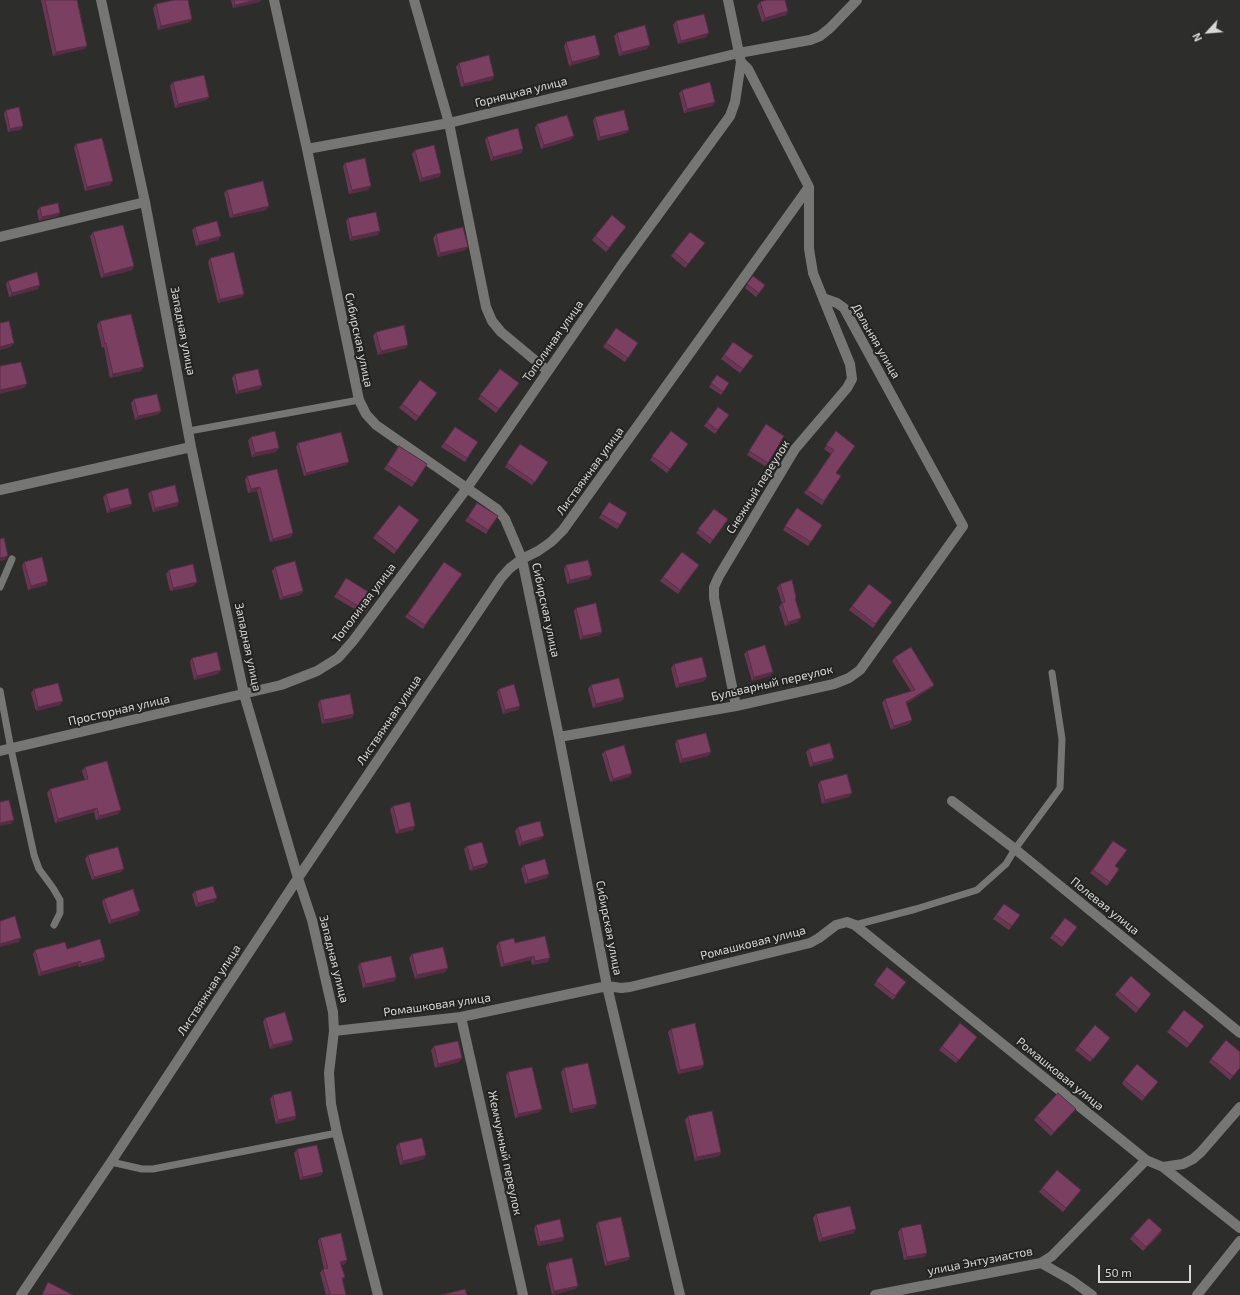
<!DOCTYPE html>
<meta charset="utf-8">
<style>
body{margin:0}
#map{position:relative;width:1240px;height:1295px;overflow:hidden;background:#2d2e2b;font-family:"Exo 2",sans-serif}
canvas{display:block}
.north{position:absolute;left:1188px;top:12px;width:40px;height:40px;-webkit-text-stroke:3px #232421;paint-order:stroke;rotate:244deg;font-size:11px;font-weight:700;line-height:16px;text-align:center;color:#d8d9d7}
.north::after{content:'';display:block;margin:auto;width:14px;height:18px;background:#d8d9d7;clip-path:polygon(50% 0,100% 100%,50% 72%,0 100%)}
.scale{position:absolute;left:1098px;top:1265px;width:93px;height:18px;box-sizing:border-box;border:2px solid #d8d9d7;border-top:0;padding-left:5px;font-size:12px;line-height:14px;white-space:nowrap;color:#d8d9d7;-webkit-text-stroke:3px #232421;paint-order:stroke}
</style>
<div id="map">
<canvas width="1240" height="1295"></canvas>
<div class="north">N</div>
<div class="scale">50 m</div>
</div>
<script>
const context = document.querySelector('canvas').getContext('2d');
context.lineJoin = 'round';
const poly = rows => new Path2D(rows.map(r => 'M' + r).join(''));
function strokePath(path, color, width, dash) { context.strokeStyle = color; context.lineWidth = width; context.lineCap = dash ? 'butt' : 'round'; context.setLineDash(dash || []); context.stroke(path); }
function paint(path, color) { context.fillStyle = color; context.fill(path, 'evenodd'); }
function write(font, color, halo, rows, align = 'center') {
  context.font = font + ' "Exo 2",sans-serif'; context.lineWidth = 4; context.setLineDash([]); context.textBaseline = 'middle'; context.strokeStyle = halo; context.fillStyle = color; for (const [text, x, y, turn = 0] of rows) {
    context.save(); context.translate(x, y); context.rotate((+turn || 0) * Math.PI / 180); context.textAlign = isNaN(turn) ? turn : align; if (halo) context.strokeText(text, 0, 0); context.fillText(text, 0, 0); context.restore();
  }
}
strokePath(poly([
 [189,431,359,400],
 [0,587,12,559],
 [0,691,11,749,34,855,39,869,53,888,60,900,60,913,54,925],
 [855,925,916,909,977,890,1006,864,1015,849,1060,788,1062,739,1052,673],
 [111,1162,142,1169,153,1169,337,1133]
]), '#767774', 7);
strokePath(poly([
 [101,0,145,202,191,447,244,694,298,878,312,920,333,1012,334,1031,329,1073,331,1104,337,1133,378,1295],
 [274,0,307,149,359,400,366,414,376,425,497,509,505,519,522,559,559,737,607,986,680,1295],
 [414,0,449,123,486,307,492,321,501,332,548,371],
 [307,149,449,123,739,53,728,0],
 [0,237,145,202],
 [0,490,191,447],
 [736,706,714,598,714,587,719,576,795,449,847,388,852,379,850,364,823,298],
 [559,737,736,706,834,684,849,678,860,670,963,526,844,308,837,303,823,298,813,273,809,249,809,187,748,69,741,62],
 [0,751,281,685,317,671,338,658,353,641,467,488,620,267,730,116,735,102,741,62,739,53,810,40,820,36,830,28,857,0],
 [952,801,1015,849,1240,1033],
 [461,1017,523,1295],
 [334,1031,461,1017,607,986,621,988,630,987,810,943,819,938,836,925,847,922,855,925,1146,1160,1163,1167,1240,1228],
 [1163,1167,1183,1164,1193,1159,1201,1152,1240,1107],
 [1041,1263,1071,1280,1092,1295],
 [21,1295,111,1162,298,878,501,578,510,568,522,559,538,551,551,542,563,530,809,187],
 [875,1295,1041,1263,1052,1256,1146,1160],
 [1197,1295,1240,1241]
]), '#767774', 10);
paint(poly([
 [41,0,77,0,87,46,84,49,53,56],
 [231,0,261,0,259,2,233,8],
 [760,2,788,11,786,15,762,22,757,6],
 [156,4,190,22,158,30,153,8],
 [676,21,706,37,678,44,673,25],
 [617,33,647,49,619,56,614,36],
 [566,42,597,58,569,66,564,46],
 [459,63,494,76,492,80,461,87,456,67],
 [173,82,209,97,206,100,175,108,170,86],
 [682,90,712,106,684,113,679,93],
 [6,110,23,126,20,130,8,132,4,114],
 [595,117,629,130,626,133,598,141,593,121],
 [537,124,571,140,541,149,535,128],
 [487,137,523,149,521,153,491,161,485,140],
 [76,144,110,185,85,191,74,148],
 [415,150,441,173,439,177,420,182,412,154],
 [345,163,368,190,349,194,343,166],
 [227,190,266,210,230,218,224,193],
 [40,207,58,216,39,221,37,211],
 [348,218,380,231,378,235,350,241,346,221],
 [195,227,218,240,196,246,192,230],
 [623,231,606,252,592,240,595,236],
 [93,232,134,266,132,270,101,278,90,236],
 [436,234,468,247,465,250,438,257,433,238],
 [705,243,685,268,671,256,674,252],
 [210,258,242,297,218,303,208,262],
 [753,276,765,285,756,297,745,288],
 [8,281,38,289,9,297,6,284],
 [100,321,141,371,110,378,104,347,102,348,97,325],
 [616,328,638,343,625,362,603,347],
 [376,332,406,348,378,355,373,336],
 [733,342,753,356,740,373,721,359],
 [500,369,519,383,496,413,478,399],
 [235,374,262,385,260,389,236,394,232,378],
 [717,375,729,383,721,395,709,387],
 [420,380,437,393,416,421,399,408],
 [134,399,161,411,158,414,135,420,131,403],
 [718,407,729,415,715,434,704,426],
 [455,427,478,442,465,462,441,447],
 [763,428,768,463,765,466,747,455],
 [671,431,688,444,667,473,650,460],
 [836,431,836,473,841,476,822,505,804,493,831,454,824,449],
 [251,437,276,452,252,457,248,441],
 [298,443,346,465,304,476,296,447],
 [520,444,548,462,532,485,505,467],
 [399,446,427,464,412,487,384,469],
 [277,469,293,533,291,537,270,542,257,491,248,493,245,480,247,476],
 [151,491,177,506,153,512,148,494],
 [106,494,132,504,129,507,107,513,103,497],
 [609,502,620,525,617,529,599,518],
 [477,503,498,516,486,534,465,521],
 [399,505,419,520,394,554,373,538],
 [797,508,822,525,808,546,783,530],
 [714,509,728,519,710,544,696,533],
 [682,552,699,565,678,594,660,581],
 [24,562,48,581,46,585,28,590,22,566],
 [444,562,462,574,423,629,405,617],
 [566,565,592,575,589,579,567,584,564,569],
 [275,567,303,591,300,595,280,600,272,571],
 [169,570,194,586,170,591,166,574],
 [346,578,366,611,363,614,334,597],
 [780,584,796,597,795,599,798,622,785,626,779,607,782,603,777,588],
 [869,584,892,602,873,628,849,610],
 [576,608,600,635,580,640,574,611],
 [747,651,770,676,752,681,744,654],
 [895,657,934,685,931,688,906,704,912,720,909,724,891,730,882,703,885,699,911,691,892,661],
 [192,658,218,674,194,680,190,662],
 [674,664,704,681,676,688,671,668],
 [591,685,624,697,622,701,593,708,588,689],
 [34,689,60,705,36,711,31,693],
 [499,689,518,710,503,714,497,692],
 [320,700,354,714,352,718,322,724,318,704],
 [677,740,711,752,708,756,680,763,675,744],
 [809,749,834,758,831,761,810,767,806,752],
 [605,751,632,773,629,777,610,782,602,754],
 [85,767,118,814,96,820,94,812,55,823,47,793,50,789,85,780,82,771],
 [820,781,849,797,822,804,818,785],
 [393,806,413,830,396,834,390,809],
 [518,827,541,839,519,846,515,831],
 [1113,841,1115,866,1119,869,1107,886,1090,873],
 [467,846,485,867,470,871,464,849],
 [88,855,124,869,121,872,92,880,85,859],
 [524,865,547,878,525,884,521,869],
 [195,891,214,902,196,907,192,894],
 [104,899,138,915,109,924,102,902],
 [1004,904,1020,915,1009,930,993,919],
 [1065,918,1077,927,1062,947,1050,938],
 [499,942,515,943,548,962,532,965,531,960,501,967,496,946],
 [67,949,105,957,103,961,79,967,78,965,39,976,33,954,35,950],
 [412,954,448,968,445,972,415,979,409,958],
 [360,963,396,977,394,981,363,988,358,967],
 [887,967,906,982,893,1000,874,985],
 [1118,991,1151,994,1136,1013,1115,995],
 [265,1018,293,1040,290,1044,270,1049,263,1022],
 [1204,1026,1187,1048,1167,1032,1170,1028],
 [671,1029,704,1065,701,1069,678,1074,668,1032],
 [975,1040,956,1063,939,1050,942,1046],
 [1108,1041,1090,1062,1075,1050,1078,1046],
 [434,1046,459,1062,435,1068,431,1050],
 [1240,1052,1240,1068,1230,1080,1209,1062,1211,1059],
 [564,1068,597,1104,594,1108,570,1113,561,1072],
 [508,1072,539,1112,515,1118,506,1076],
 [1124,1080,1158,1082,1142,1101,1122,1084],
 [273,1095,296,1116,294,1120,276,1124,270,1099],
 [1076,1109,1073,1112,1051,1136,1034,1120,1037,1116],
 [688,1116,721,1152,719,1156,695,1161,685,1120],
 [399,1143,424,1159,400,1165,396,1147],
 [297,1149,323,1172,320,1176,300,1180,294,1153],
 [1042,1188,1081,1190,1063,1212,1039,1192],
 [816,1214,854,1233,819,1242,813,1218],
 [598,1222,630,1257,628,1260,605,1266,596,1226],
 [536,1225,564,1237,562,1241,538,1246,534,1229],
 [901,1228,927,1253,924,1257,904,1260,898,1232],
 [1162,1230,1160,1234,1143,1251,1130,1239,1133,1235],
 [320,1238,347,1260,345,1264,341,1265,345,1277,342,1280,346,1295,326,1295,320,1273,323,1269,324,1269,318,1241],
 [548,1263,578,1286,575,1289,552,1295,546,1267]
]), '#6a3753');
paint(poly([
 [256,0,261,0,259,2,233,8,235,5],
 [788,11,786,15,762,22,765,18],
 [192,19,190,22,158,30,161,26],
 [709,33,706,37,678,44,681,41],
 [650,45,647,49,619,56,622,52],
 [87,46,84,49,53,56,56,52],
 [600,55,597,58,569,66,572,62],
 [494,76,492,80,461,87,464,84],
 [209,97,206,100,175,108,178,104],
 [715,102,712,106,684,113,687,109],
 [23,126,20,130,8,132,10,129],
 [629,130,626,133,598,141,600,137],
 [574,136,571,140,541,149,544,145],
 [523,149,521,153,491,161,493,157],
 [441,173,439,177,420,182,422,178],
 [113,181,110,185,85,191,87,187],
 [371,186,368,190,349,194,352,190],
 [269,206,266,210,230,218,233,215],
 [60,213,58,216,39,221,42,217],
 [380,231,378,235,350,241,352,237],
 [221,236,218,240,196,246,199,242],
 [468,247,465,250,438,257,440,253],
 [134,266,132,270,101,278,104,274],
 [40,285,38,289,9,297,12,293],
 [244,294,242,297,218,303,220,299],
 [14,343,11,347,0,350,0,347],
 [408,345,406,348,378,355,381,351],
 [144,367,141,371,110,378,113,374],
 [27,384,24,388,0,394,0,390],
 [262,385,260,389,236,394,238,391],
 [161,411,158,414,135,420,138,416],
 [279,448,276,452,252,457,255,453],
 [349,462,346,465,304,476,306,473],
 [260,487,257,491,248,493,251,489],
 [179,502,177,506,153,512,155,508],
 [132,504,129,507,107,513,110,509],
 [293,533,291,537,270,542,273,539],
 [8,556,5,560,0,561,0,558],
 [592,575,589,579,567,584,570,580],
 [48,581,46,585,28,590,31,586],
 [197,582,194,586,170,591,173,588],
 [303,591,300,595,280,600,283,597],
 [801,618,798,622,785,626,788,622],
 [602,632,600,635,580,640,583,636],
 [221,670,218,674,194,680,197,676],
 [773,672,770,676,752,681,754,677],
 [707,677,704,681,676,688,679,684],
 [934,685,931,688,903,706,906,702],
 [624,697,622,701,593,708,596,704],
 [63,701,60,705,36,711,38,707],
 [520,706,518,710,503,714,505,710],
 [354,714,352,718,322,724,324,720],
 [912,720,909,724,891,730,894,726],
 [711,752,708,756,680,763,682,759],
 [834,758,831,761,810,767,813,763],
 [632,773,629,777,610,782,613,779],
 [852,793,849,797,822,804,825,800],
 [97,808,94,812,55,823,58,819],
 [121,810,118,814,96,820,99,816],
 [14,820,11,824,0,826,0,823],
 [415,826,413,830,396,834,399,830],
 [544,836,541,839,519,846,522,842],
 [488,863,485,867,470,871,473,867],
 [124,869,121,872,92,880,94,877],
 [549,874,547,878,525,884,528,880],
 [217,898,214,902,196,907,198,903],
 [140,911,138,915,109,924,111,920],
 [21,938,19,942,0,947,0,944],
 [534,956,531,960,501,967,504,964],
 [105,957,103,961,79,967,81,964],
 [550,958,548,962,532,965,535,961],
 [81,961,78,965,39,976,41,972],
 [448,968,445,972,415,979,417,975],
 [396,977,394,981,363,988,366,984],
 [293,1040,290,1044,270,1049,273,1045],
 [462,1058,459,1062,435,1068,438,1064],
 [704,1065,701,1069,678,1074,680,1070],
 [597,1104,594,1108,570,1113,573,1109],
 [542,1109,539,1112,515,1118,518,1114],
 [296,1116,294,1120,276,1124,278,1120],
 [721,1152,719,1156,695,1161,697,1157],
 [426,1155,424,1159,400,1165,403,1161],
 [323,1172,320,1176,300,1180,303,1177],
 [856,1229,854,1233,819,1242,822,1238],
 [1162,1230,1160,1234,1143,1251,1146,1247],
 [564,1237,562,1241,538,1246,540,1242],
 [927,1253,924,1257,904,1260,907,1257],
 [630,1257,628,1260,605,1266,607,1262],
 [347,1260,345,1264,338,1266,340,1262],
 [578,1286,575,1289,552,1295,554,1291]
]), '#562d44');
const building = poly([
 [45,0,77,0,87,46,56,52,45,0],
 [174,0,188,0,192,19,161,26,156,4,174,0],
 [234,0,256,0,235,5,234,0],
 [766,0,785,0,788,11,765,18,760,2,766,0],
 [704,14,709,33,681,41,676,21,704,14],
 [645,25,650,45,622,52,617,33,645,25],
 [595,35,600,55,572,62,566,42,595,35],
 [489,55,494,76,464,84,459,63,489,55],
 [204,75,209,97,178,104,173,82,204,75],
 [710,82,715,102,687,109,682,90,710,82],
 [19,107,23,126,10,129,6,110,19,107],
 [624,110,629,130,600,137,595,117,624,110],
 [567,115,574,136,544,145,537,124,567,115],
 [518,128,523,149,493,157,487,137,518,128],
 [102,138,113,181,87,187,76,144,102,138],
 [434,145,441,173,422,178,415,150,434,145],
 [365,158,371,186,352,190,345,163,365,158],
 [263,181,269,206,233,215,227,190,263,181],
 [58,203,60,213,42,217,40,207,58,203],
 [376,212,380,231,352,237,348,218,376,212],
 [612,215,626,227,609,248,595,236,612,215],
 [217,221,221,236,199,242,195,227,217,221],
 [123,225,134,266,104,274,93,232,123,225],
 [463,227,468,247,440,253,436,234,463,227],
 [690,232,705,243,688,264,674,252,690,232],
 [234,252,244,294,220,299,210,258,234,252],
 [37,272,40,285,12,293,8,281,37,272],
 [753,276,765,285,759,293,747,284,753,276],
 [131,314,144,367,113,374,106,343,105,344,100,321,131,314],
 [9,321,14,343,0,347,0,323,9,321],
 [404,325,408,345,381,351,376,332,404,325],
 [616,328,638,343,628,358,606,343,616,328],
 [733,342,753,356,743,369,724,355,733,342],
 [21,362,27,384,0,390,0,366,21,362],
 [258,369,262,385,238,391,235,374,258,369],
 [500,369,519,383,499,409,480,395,500,369],
 [717,375,729,383,723,392,711,383,717,375],
 [420,380,437,393,419,417,402,404,420,380],
 [157,394,161,411,138,416,134,399,157,394],
 [718,407,729,415,717,430,707,422,718,407],
 [766,424,784,436,768,463,749,451,766,424],
 [455,427,478,442,467,458,444,443,455,427],
 [275,431,279,448,255,453,251,437,275,431],
 [671,431,688,444,670,469,652,456,671,431],
 [836,431,855,446,836,473,841,476,824,501,807,490,834,450,826,445,836,431],
 [341,432,349,462,306,473,298,443,341,432],
 [520,444,548,462,535,482,507,463,520,444],
 [399,446,427,464,415,483,387,465,399,446],
 [277,469,293,533,273,539,260,487,251,489,247,476,277,469],
 [175,485,179,502,155,508,151,491,175,485],
 [128,488,132,504,110,509,106,494,128,488],
 [609,502,627,513,620,525,601,514,609,502],
 [477,503,498,516,488,530,468,517,477,503],
 [399,505,419,520,397,550,376,534,399,505],
 [797,508,822,525,811,542,785,526,797,508],
 [714,509,728,519,713,540,698,529,714,509],
 [4,538,8,556,0,558,0,539,4,538],
 [682,552,699,565,680,590,663,577,682,552],
 [42,557,48,581,31,586,24,562,42,557],
 [588,560,592,575,570,580,566,565,588,560],
 [295,561,303,591,283,597,275,567,295,561],
 [444,562,462,574,425,625,408,614,444,562],
 [193,564,197,582,173,588,169,570,193,564],
 [346,578,375,596,366,611,337,593,346,578],
 [792,580,796,597,795,598,801,618,788,622,782,603,785,602,780,584,792,580],
 [869,584,892,602,875,624,852,606,869,584],
 [596,603,602,632,583,636,576,608,596,603],
 [765,645,773,672,754,677,747,651,765,645],
 [911,647,934,685,906,702,912,720,894,726,885,699,915,690,895,657,911,647],
 [217,652,221,670,197,676,192,658,217,652],
 [702,657,707,677,679,684,674,664,702,657],
 [619,678,624,697,596,704,591,685,619,678],
 [58,683,63,701,38,707,34,689,58,683],
 [514,684,520,706,505,710,499,689,514,684],
 [350,694,354,714,324,720,320,700,350,694],
 [706,733,711,752,682,759,677,740,706,733],
 [830,743,834,758,813,763,809,749,830,743],
 [624,745,632,773,613,779,605,751,624,745],
 [107,761,121,810,99,816,97,808,58,819,50,789,88,779,85,767,107,761],
 [847,774,852,793,825,800,820,781,847,774],
 [9,800,14,820,0,823,0,802,9,800],
 [410,802,415,826,399,830,393,806,410,802],
 [540,821,544,836,522,842,518,827,540,821],
 [1113,841,1127,850,1115,866,1119,869,1110,882,1093,870,1113,841],
 [482,842,488,863,473,867,467,846,482,842],
 [118,847,124,869,94,877,88,855,118,847],
 [545,859,549,874,528,880,524,865,545,859],
 [213,886,217,898,198,903,195,891,213,886],
 [133,889,140,911,111,920,104,899,133,889],
 [1004,904,1020,915,1012,926,996,915,1004,904],
 [15,916,21,938,0,944,0,921,15,916],
 [1065,918,1077,927,1065,943,1053,934,1065,918],
 [545,936,550,958,535,961,534,956,504,964,499,942,514,938,515,943,545,936],
 [100,939,105,957,81,964,81,961,41,972,35,950,65,942,67,949,100,939],
 [443,947,448,968,417,975,412,954,443,947],
 [391,956,396,977,366,984,360,963,391,956],
 [887,967,906,982,895,996,876,981,887,967],
 [1131,976,1151,994,1139,1009,1118,991,1131,976],
 [1184,1010,1204,1026,1190,1044,1170,1028,1184,1010],
 [285,1012,293,1040,273,1045,265,1018,285,1012],
 [695,1023,704,1065,680,1070,671,1029,695,1023],
 [960,1023,977,1037,959,1060,942,1046,960,1023],
 [1095,1025,1110,1038,1093,1059,1078,1046,1095,1025],
 [1226,1040,1240,1052,1240,1068,1233,1076,1211,1059,1226,1040],
 [458,1041,462,1058,438,1064,434,1046,458,1041],
 [588,1063,597,1104,573,1109,564,1068,588,1063],
 [1137,1064,1158,1082,1145,1097,1124,1080,1137,1064],
 [532,1067,542,1109,518,1114,508,1072,532,1067],
 [291,1091,296,1116,278,1120,273,1095,291,1091],
 [1058,1093,1076,1109,1054,1132,1037,1116,1058,1093],
 [712,1111,721,1152,697,1157,688,1116,712,1111],
 [422,1138,426,1155,403,1161,399,1143,422,1138],
 [317,1145,323,1172,303,1177,297,1149,317,1145],
 [1057,1170,1081,1190,1066,1208,1042,1188,1057,1170],
 [850,1206,856,1229,822,1238,816,1214,850,1206],
 [621,1217,630,1257,607,1262,598,1222,621,1217],
 [1149,1218,1162,1230,1146,1247,1133,1235,1149,1218],
 [560,1219,564,1237,540,1242,536,1225,560,1219],
 [921,1224,927,1253,907,1257,901,1228,921,1224],
 [341,1233,347,1260,340,1262,345,1277,342,1278,346,1295,326,1295,330,1294,323,1269,328,1268,320,1238,341,1233],
 [572,1258,578,1286,554,1291,548,1263,572,1258],
 [48,1282,73,1295,42,1295,48,1282],
 [465,1289,467,1295,441,1295,465,1289]
]);
paint(building, '#7b4061');
strokePath(building, '#562d44', 1);
write('12px', '#d8d9d7', '#232421', [
 ["Горняцкая улица",521,92,-14],
 ["Западная улица",183,331,79],
 ["Сибирская улица",359,340,78],
 ["Тополиная улица",553,341,-55],
 ["Дальняя улица",876,341,60],
 ["Листвяжная улица",590,471,-54],
 ["Снежный переулок",758,487,-58],
 ["Тополиная улица",364,603,-53],
 ["Сибирская улица",546,610,78],
 ["Западная улица",248,647,78],
 ["Бульварный переулок",772,683,-13],
 ["Просторная улица",119,710,-13],
 ["Листвяжная улица",389,720,-56],
 ["Полевая улица",1105,906,39],
 ["Сибирская улица",609,928,79],
 ["Ромашковая улица",753,943,-14],
 ["Западная улица",334,959,76],
 ["Листвяжная улица",209,990,-57],
 ["Ромашковая улица",437,1005,-8],
 ["Ромашковая улица",1060,1074,39],
 ["Жемчужный переулок",505,1153,78],
 ["улица Энтузиастов",980,1261,-11]
]);
</script>
